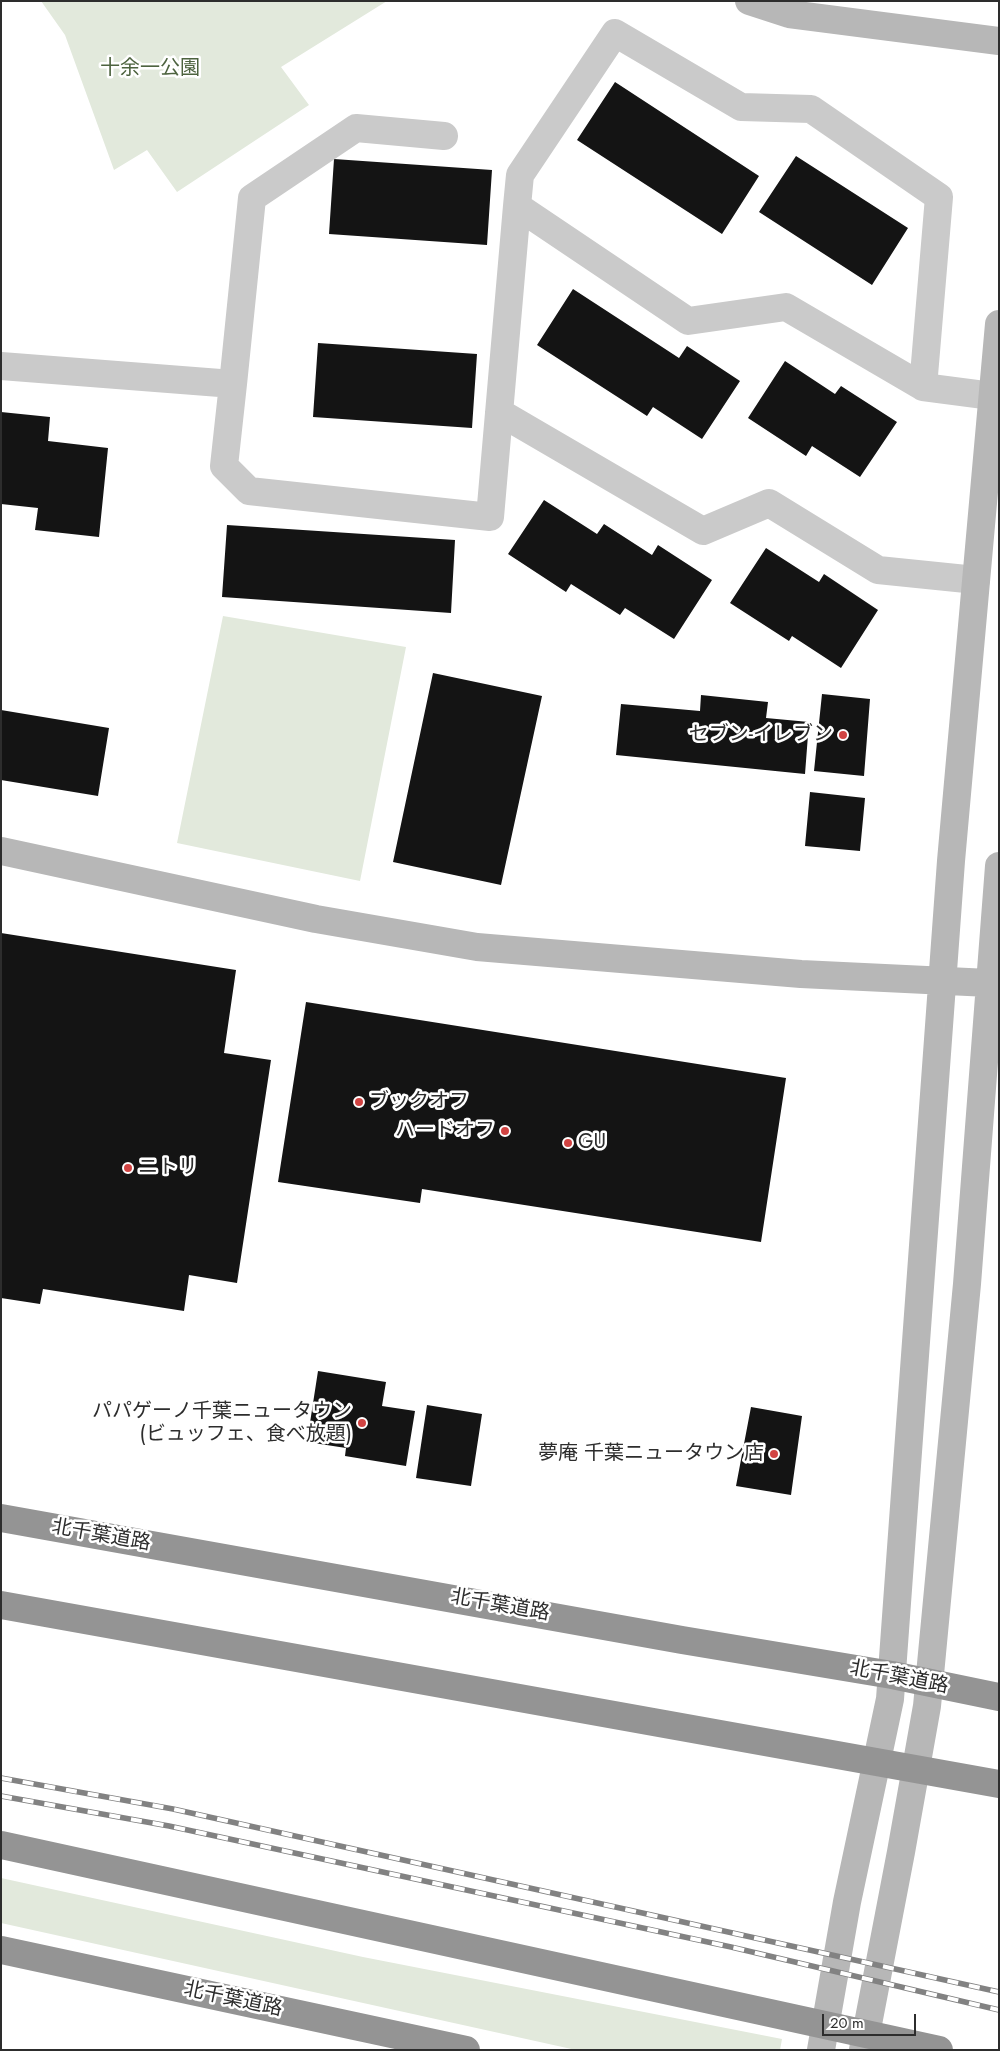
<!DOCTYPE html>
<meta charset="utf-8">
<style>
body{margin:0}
#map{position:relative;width:1000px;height:2051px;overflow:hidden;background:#fff;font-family:Jost,sans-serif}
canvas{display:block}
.frame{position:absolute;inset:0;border:2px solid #2d2d2d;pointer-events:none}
.scale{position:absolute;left:822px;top:2014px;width:94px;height:22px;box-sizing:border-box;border:2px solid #2d2d2d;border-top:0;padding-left:6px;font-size:15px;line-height:18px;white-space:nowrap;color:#2d2d2d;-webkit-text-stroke:4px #fff;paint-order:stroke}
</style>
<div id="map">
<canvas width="1000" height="2051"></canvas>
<div class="frame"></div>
<div class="scale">20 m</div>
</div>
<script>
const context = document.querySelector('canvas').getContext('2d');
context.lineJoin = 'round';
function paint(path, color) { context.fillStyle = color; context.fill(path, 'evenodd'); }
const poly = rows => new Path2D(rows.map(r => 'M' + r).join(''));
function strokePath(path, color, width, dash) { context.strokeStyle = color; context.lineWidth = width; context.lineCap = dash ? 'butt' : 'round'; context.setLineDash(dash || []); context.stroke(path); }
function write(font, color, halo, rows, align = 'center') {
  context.font = font + ' Jost,"Noto Sans JP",sans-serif'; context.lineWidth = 5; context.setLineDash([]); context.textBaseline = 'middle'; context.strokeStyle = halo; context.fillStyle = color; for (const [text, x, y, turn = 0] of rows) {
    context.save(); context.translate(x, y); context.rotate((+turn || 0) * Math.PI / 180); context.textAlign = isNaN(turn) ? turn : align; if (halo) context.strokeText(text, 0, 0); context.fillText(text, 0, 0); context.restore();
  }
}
paint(poly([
 [41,1,387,1,281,67,309,105,177,192,147,150,114,170,65,35],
 [223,616,406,647,360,881,177,843],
 [1,1878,363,1957,782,2039,780,2050,576,2050,1,1923]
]), '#e2e9dc');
paint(poly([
 [615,82,759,176,722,234,577,140],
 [796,156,908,228,872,285,759,212],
 [334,159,492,170,487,245,329,234],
 [573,289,679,358,687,346,740,381,702,439,653,407,647,416,537,345],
 [318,343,477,354,472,428,313,417],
 [785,361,835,394,841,386,897,422,860,477,812,446,806,456,748,418],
 [1,412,50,417,48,441,108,448,99,537,35,530,38,508,1,504],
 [544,500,597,534,604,524,652,555,658,545,712,580,674,639,625,608,620,615,571,584,566,592,508,554],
 [227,525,455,540,451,613,222,597],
 [766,548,819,582,824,574,878,610,841,668,792,636,789,641,730,603],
 [433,673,542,696,501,885,393,862],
 [822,694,870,699,864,776,814,771],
 [701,695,768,702,766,718,809,722,805,774,616,755,621,704,700,711],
 [1,710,109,728,98,796,1,780],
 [810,792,865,798,860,851,805,846],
 [1,933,236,970,224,1053,271,1060,237,1283,189,1275,184,1311,43,1289,40,1304,1,1298],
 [306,1002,786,1078,761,1242,422,1189,420,1203,278,1182],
 [318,1371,386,1382,382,1406,415,1411,406,1466,345,1456,346,1448,307,1442],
 [427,1405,482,1414,471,1486,416,1478],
 [751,1407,802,1416,791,1495,736,1486]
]), '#141414');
strokePath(poly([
 [1,366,233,384,252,198,356,128,444,136],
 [233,384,224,466,249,491,490,517,517,206,520,175,615,33,741,107,811,109,939,197,923,387,786,307,688,321,517,206],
 [923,387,992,396],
 [499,412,703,531,769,503,878,570,976,580]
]), '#cacaca', 28);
strokePath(poly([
 [749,1,789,14,999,41],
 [1,851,316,919,477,947,801,974,989,983,999,987],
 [821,2050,847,1902,890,1699,951,861,999,324],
 [863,2050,901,1852,927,1706,967,1284,999,866]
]), '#b7b7b7', 28);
strokePath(poly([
 [1,1518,682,1640,892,1675,999,1697],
 [1,1605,999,1784],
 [1,1845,939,2050],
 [1,1950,466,2050]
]), '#949494', 28);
const rail = poly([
 [1,1778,173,1809,999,1992],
 [1,1796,169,1826,731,1947,999,2010]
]);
strokePath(rail, '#828282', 5.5);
strokePath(rail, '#fff', 4, [11]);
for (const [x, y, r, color] of [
 [843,735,5,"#d14342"],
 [359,1102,5,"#d14342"],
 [505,1131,5,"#d14342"],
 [568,1143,5,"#d14342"],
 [128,1168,5,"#d14342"],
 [362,1423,5,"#d14342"],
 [774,1454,5,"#d14342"]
]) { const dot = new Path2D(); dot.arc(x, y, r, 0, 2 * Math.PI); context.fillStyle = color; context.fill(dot); strokePath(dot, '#fff', 2); }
write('20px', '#4d633f', '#fff', [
 ["十余一公園",150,69]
]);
write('20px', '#2d2d2d', '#fff', [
 ["セブン-イレブン",833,735],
 ["ブックオフ",369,1102,"left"],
 ["ハードオフ",495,1131],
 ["GU",578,1143,"left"],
 ["ニトリ",138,1168,"left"],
 ["パパゲーノ千葉ニュータウン",352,1412],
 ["(ビュッフェ、食べ放題)",352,1435],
 ["夢庵 千葉ニュータウン店",764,1454]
], 'right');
write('20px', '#2d2d2d', '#fff', [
 ["北千葉道路",101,1536,10],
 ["北千葉道路",500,1606,10],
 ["北千葉道路",899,1678,11],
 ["北千葉道路",233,2000,12]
]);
</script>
